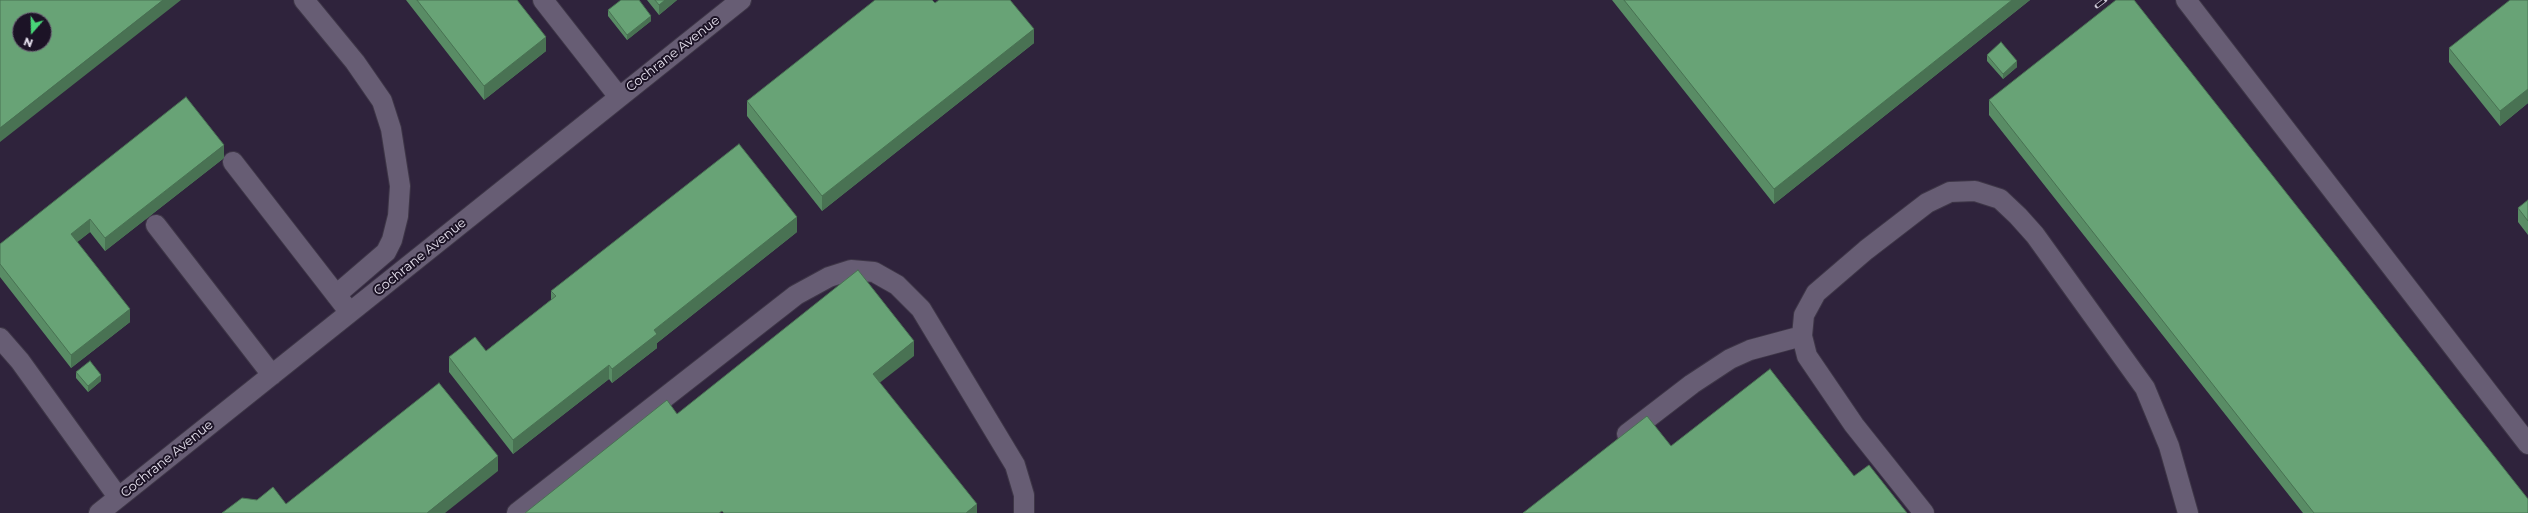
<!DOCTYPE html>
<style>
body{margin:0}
#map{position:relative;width:2528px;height:513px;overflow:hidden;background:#251c30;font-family:Montserrat,sans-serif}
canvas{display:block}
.north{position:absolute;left:12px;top:12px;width:40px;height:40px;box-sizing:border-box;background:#1c1326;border:1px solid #6d6676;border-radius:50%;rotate:200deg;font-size:11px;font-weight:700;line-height:16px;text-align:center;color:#e7e2ef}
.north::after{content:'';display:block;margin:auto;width:14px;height:18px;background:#49d778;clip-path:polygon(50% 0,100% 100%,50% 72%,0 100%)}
</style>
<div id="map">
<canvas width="2528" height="513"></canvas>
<div class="north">N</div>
</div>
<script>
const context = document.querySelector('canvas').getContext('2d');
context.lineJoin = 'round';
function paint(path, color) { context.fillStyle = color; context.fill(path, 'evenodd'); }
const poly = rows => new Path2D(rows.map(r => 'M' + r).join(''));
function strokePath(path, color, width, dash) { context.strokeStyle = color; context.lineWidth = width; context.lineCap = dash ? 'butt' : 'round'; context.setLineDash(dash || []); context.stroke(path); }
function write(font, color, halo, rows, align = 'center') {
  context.font = font + ' Montserrat,sans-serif'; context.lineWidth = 4; context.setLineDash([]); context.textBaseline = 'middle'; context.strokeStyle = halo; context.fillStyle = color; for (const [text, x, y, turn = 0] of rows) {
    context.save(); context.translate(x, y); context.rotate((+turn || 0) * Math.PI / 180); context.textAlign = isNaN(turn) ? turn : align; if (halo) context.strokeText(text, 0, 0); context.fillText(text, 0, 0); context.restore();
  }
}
paint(poly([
 [0,0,2528,0,2528,513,0,513],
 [20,20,44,20,44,44,20,44]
]), '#2f233c');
const lane = poly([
 [304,0,355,62,382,101,391,129,400,186,398,216,392,240,386,252,336,295],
 [543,0,619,97],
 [2186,0,2528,444],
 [233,162,344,305],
 [156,225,272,375],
 [0,338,20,361,118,497],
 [1627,434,1692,384,1730,359,1750,350,1802,336],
 [99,513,741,0],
 [517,513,796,295,829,277,851,270,874,272,897,285,921,309,1015,465,1024,495,1024,513],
 [1924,513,1854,425,1807,356,1802,336,1804,315,1816,293,1866,250,1927,203,1950,192,1975,191,2000,199,2018,216,2035,235,2145,388,2169,446,2188,513]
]);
strokePath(lane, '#3e3647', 22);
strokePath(lane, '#675d74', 20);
const rail = poly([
 [2097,6,2105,0]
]);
strokePath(rail, '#ccc7d5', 4.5);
strokePath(rail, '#1c1326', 3, [9]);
paint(poly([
 [406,0,517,0,546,51,484,100],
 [647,0,677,0,659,15],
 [1612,0,2030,0,1774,204],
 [2528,0,2528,103,2500,126,2449,62,2449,48],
 [935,3,1034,43,822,211,747,116,747,101],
 [608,10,651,21,627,40,608,16],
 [1987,55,2017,67,2003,79,1987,61],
 [1989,100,2528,513,2303,513,1989,115],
 [224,158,105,251,90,232,77,242,130,322,71,368,0,277,0,244],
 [2528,200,2528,235,2518,222,2518,208],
 [797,232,657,343,657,348,612,383,609,379,513,454,449,372,449,357,486,351,551,300,551,291],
 [76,372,101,381,88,392,76,378]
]), '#598c65');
paint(poly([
 [163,0,181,0,0,142,0,128],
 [665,0,677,0,659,15,659,5],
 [2012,0,2030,0,1774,204,1774,189],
 [651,16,651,21,627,40,627,35],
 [1034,29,1034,43,822,211,822,196],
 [546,37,546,51,484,100,484,86],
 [2017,61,2017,67,2003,79,2003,74],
 [2528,89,2528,103,2500,126,2500,111],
 [224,145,224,158,105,251,105,238],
 [797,217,797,232,657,343,657,348,612,383,612,369,654,330],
 [90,219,90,232,71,247,71,234],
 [130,309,130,322,71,368,71,355],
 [914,341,914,356,873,388,873,374],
 [609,365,609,379,513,454,513,440],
 [101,375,101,381,88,392,88,386],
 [498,456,498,471,445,513,427,513],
 [977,504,977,513,966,513]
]), '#497253');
const building = poly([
 [0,0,163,0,0,128,0,0],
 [20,20,44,20,44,44,20,44,20,20],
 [417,0,517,0,546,37,484,86,417,0],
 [621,0,639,0,651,16,627,35,608,10,621,0],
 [655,0,665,0,659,5,655,0],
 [875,0,932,0,935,3,939,0,1010,0,1034,29,822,196,747,101,875,0],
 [1624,0,2012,0,1774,189,1624,0],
 [2116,0,2134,0,2528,499,2528,513,2314,513,1989,100,2116,0],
 [2510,0,2528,0,2528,89,2500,111,2449,48,2510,0],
 [2001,42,2017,61,2003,74,1987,55,2001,42],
 [186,97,224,145,105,238,90,219,71,234,130,309,71,355,0,264,0,244,186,97],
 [739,144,797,217,654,330,657,334,612,369,609,365,513,440,449,357,475,337,486,351,556,296,551,291,739,144],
 [2528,200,2528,221,2518,208,2528,200],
 [858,270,914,341,873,374,977,504,966,513,724,513,722,511,719,513,525,513,667,400,677,414,858,270],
 [90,361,101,375,88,386,76,372,90,361],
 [1770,369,1854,476,1869,465,1907,513,1523,513,1647,416,1671,446,1770,369],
 [439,383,498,456,427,513,222,513,242,498,257,500,273,487,286,504,439,383]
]);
paint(building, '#68a376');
strokePath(building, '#497253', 1);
write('13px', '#e7e2ef', '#1c1326', [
 ["Cochrane Avenue",673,54,-38],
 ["Cochrane Avenue",420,257,-39],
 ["Cochrane Avenue",167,459,-39]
]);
</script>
